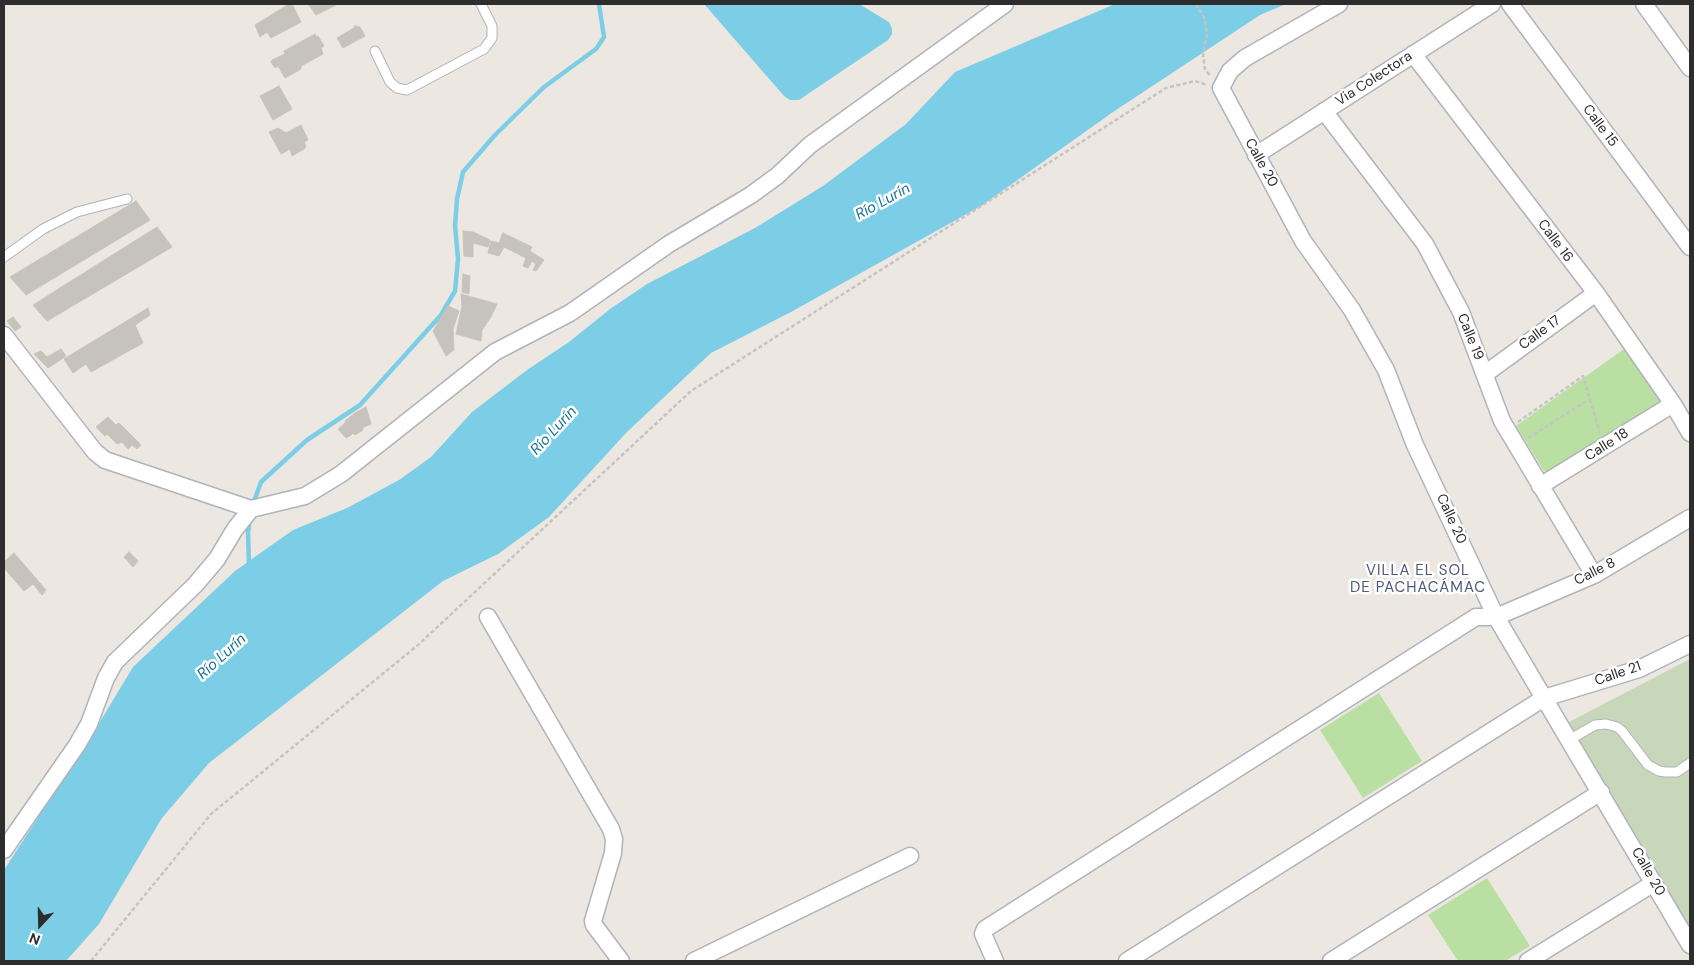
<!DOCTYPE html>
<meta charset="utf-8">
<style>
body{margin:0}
#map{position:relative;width:1694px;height:965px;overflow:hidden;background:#ede7e1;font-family:"DM Sans",sans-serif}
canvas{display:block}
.frame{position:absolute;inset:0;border:5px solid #2d2d2d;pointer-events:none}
.north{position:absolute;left:15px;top:900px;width:50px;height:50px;-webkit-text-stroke:4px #fff;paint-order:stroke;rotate:201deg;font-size:14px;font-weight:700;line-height:20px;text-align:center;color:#2d2d2d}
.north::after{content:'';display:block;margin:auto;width:18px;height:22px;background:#2d2d2d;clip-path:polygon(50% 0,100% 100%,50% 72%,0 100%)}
</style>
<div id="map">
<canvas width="1694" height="965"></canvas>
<div class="frame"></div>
<div class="north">N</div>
</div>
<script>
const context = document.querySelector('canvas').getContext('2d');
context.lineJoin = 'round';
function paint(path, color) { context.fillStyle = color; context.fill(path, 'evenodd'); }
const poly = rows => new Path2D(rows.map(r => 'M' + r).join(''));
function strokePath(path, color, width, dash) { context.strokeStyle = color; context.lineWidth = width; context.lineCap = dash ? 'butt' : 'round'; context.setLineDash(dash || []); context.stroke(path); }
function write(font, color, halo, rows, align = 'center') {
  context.font = font + ' "DM Sans",sans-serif'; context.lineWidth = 5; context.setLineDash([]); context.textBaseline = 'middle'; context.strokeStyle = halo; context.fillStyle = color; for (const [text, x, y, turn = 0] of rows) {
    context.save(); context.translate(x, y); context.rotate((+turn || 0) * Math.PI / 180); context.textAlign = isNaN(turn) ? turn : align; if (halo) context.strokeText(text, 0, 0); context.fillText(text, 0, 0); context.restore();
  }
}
paint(poly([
 [1624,349,1664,401,1550,473,1544,471,1516,426],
 [1379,693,1422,761,1363,798,1320,730],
 [1487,878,1530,946,1505,961,1458,961,1428,915]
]), '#b9dfa2');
paint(poly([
 [1690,659,1690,928,1569,722]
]), '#c8d6b9');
paint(poly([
 [704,4,859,4,889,22,892,29,892,34,888,40,799,100,790,100,784,96],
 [1115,4,1286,4,1260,15,1113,112,981,206,791,312,711,353,626,433,549,517,498,554,443,581,209,763,162,818,99,924,66,961,4,961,4,870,98,725,133,667,235,571,293,530,347,508,399,480,431,457,472,412,527,370,569,342,610,309,647,284,755,228,823,186,906,124,955,72]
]), '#7ccee7');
strokePath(poly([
 [253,504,261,482,307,440,360,405,441,315,455,291,458,259,455,226,457,199,463,172,495,135,544,87,596,49,604,37,599,4],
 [249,566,248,532,250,519]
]), '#7ccee7', 4.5);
const building = poly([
 [289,4,292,4,301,22,271,38,267,32,260,37,255,25,289,4],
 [308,4,338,4,316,15,308,4],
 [355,26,360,27,365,36,343,48,337,38,354,28,355,26],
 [315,34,316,37,318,36,324,46,321,48,323,54,301,66,301,69,285,78,278,66,275,68,271,62,272,60,285,54,284,51,315,34],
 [279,86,292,109,273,120,260,96,279,86],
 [301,125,308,140,304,142,306,146,304,149,292,156,290,149,281,154,269,132,278,128,286,133,301,125],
 [136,201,150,220,26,295,10,277,136,201],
 [157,227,172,247,47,321,33,305,157,227],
 [463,231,473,232,490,240,488,247,473,243,473,257,464,256,463,231],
 [503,233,532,247,530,251,544,260,536,271,533,270,536,264,532,261,528,268,523,266,526,258,504,247,499,256,488,253,491,241,499,243,503,233],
 [463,274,470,276,469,294,462,292,463,274],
 [461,294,497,304,491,317,482,330,481,341,456,334,462,306,461,294],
 [448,306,459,311,453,329,454,350,446,356,433,331,448,306],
 [148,308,150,315,135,325,143,343,91,372,86,364,73,373,64,359,148,308],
 [13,317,21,327,15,331,7,321,13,317],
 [61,349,66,356,48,368,34,354,41,351,47,357,61,349],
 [366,407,371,424,362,428,355,413,366,407],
 [355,413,363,430,355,435,345,421,355,413],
 [108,417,116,425,119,423,141,445,137,449,132,445,128,449,122,442,117,444,107,434,105,436,96,427,108,417],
 [346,422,354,433,346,438,338,429,346,422],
 [129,552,138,561,133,567,124,557,129,552],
 [14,553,46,590,42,595,33,584,24,591,4,568,4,562,14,553]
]);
paint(building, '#c6c2bc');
strokePath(building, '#c9c3ba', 1);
const service = poly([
 [375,51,390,82,397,88,407,90,484,49,492,38,492,26,481,4],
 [4,257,43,229,77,212,127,199],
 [1569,740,1595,725,1606,724,1617,727,1622,731,1648,765,1659,771,1665,772,1677,772,1690,763]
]);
const minor = poly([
 [1339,4,1245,58,1230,71,1221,88,1303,241,1352,310,1386,370,1415,445,1496,617,1690,945],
 [1510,4,1690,247],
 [1644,4,1690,68],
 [1413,54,1596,293,1673,404,1690,433],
 [1324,111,1425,244,1461,312,1502,421,1594,575],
 [1256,155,1492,4],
 [4,335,95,452,105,460,251,509],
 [1485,374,1596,293],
 [1540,486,1673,404],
 [488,617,611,829,614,839,613,853,593,921,594,925,621,961],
 [4,850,77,745,89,724,106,678,115,662,195,585,217,559,235,529,251,509,305,496,341,474,495,352,570,313,669,244,751,195,777,176,810,145,1005,4],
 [694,961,910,856],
 [995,961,983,934,985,929,1476,617,1496,617,1594,575,1690,518],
 [1127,961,1544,698,1639,669,1690,644],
 [1331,961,1601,792],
 [1528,961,1654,883]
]);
strokePath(service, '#b1b3bc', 11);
strokePath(minor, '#b1b3bc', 19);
strokePath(poly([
 [1196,4,1204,17,1207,34,1203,54,1205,69,1210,76],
 [1518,422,1583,376,1600,433],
 [1528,438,1590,399],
 [91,961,211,814,418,645,691,391,1166,88,1195,81,1207,85]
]), '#c4c4c4', 2.5, [4, 2.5]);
strokePath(service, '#fff', 9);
strokePath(minor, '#fff', 16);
write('14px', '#2d2d2d', '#fff', [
 ["Via Colectora",1374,79,-33],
 ["Calle 15",1600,126,53],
 ["Calle 20",1261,163,61],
 ["Calle 16",1555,241,53],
 ["Calle 17",1540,333,-36],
 ["Calle 19",1470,337,68],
 ["Calle 18",1607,445,-32],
 ["Calle 20",1451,519,65],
 ["Calle 8",1595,572,-27],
 ["Calle 21",1618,674,-19],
 ["Calle 20",1648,872,60]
]);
write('italic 15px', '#186f96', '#fff', [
 ["Río Lurín",883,202,-29],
 ["Río Lurín",554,431,-47],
 ["Río Lurín",222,657,-42]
]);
context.letterSpacing = '1px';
write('15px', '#50597b', '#fff', [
 ["VILLA EL SOL",1418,571],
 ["DE PACHACÁMAC",1418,588]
]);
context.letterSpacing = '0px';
</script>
